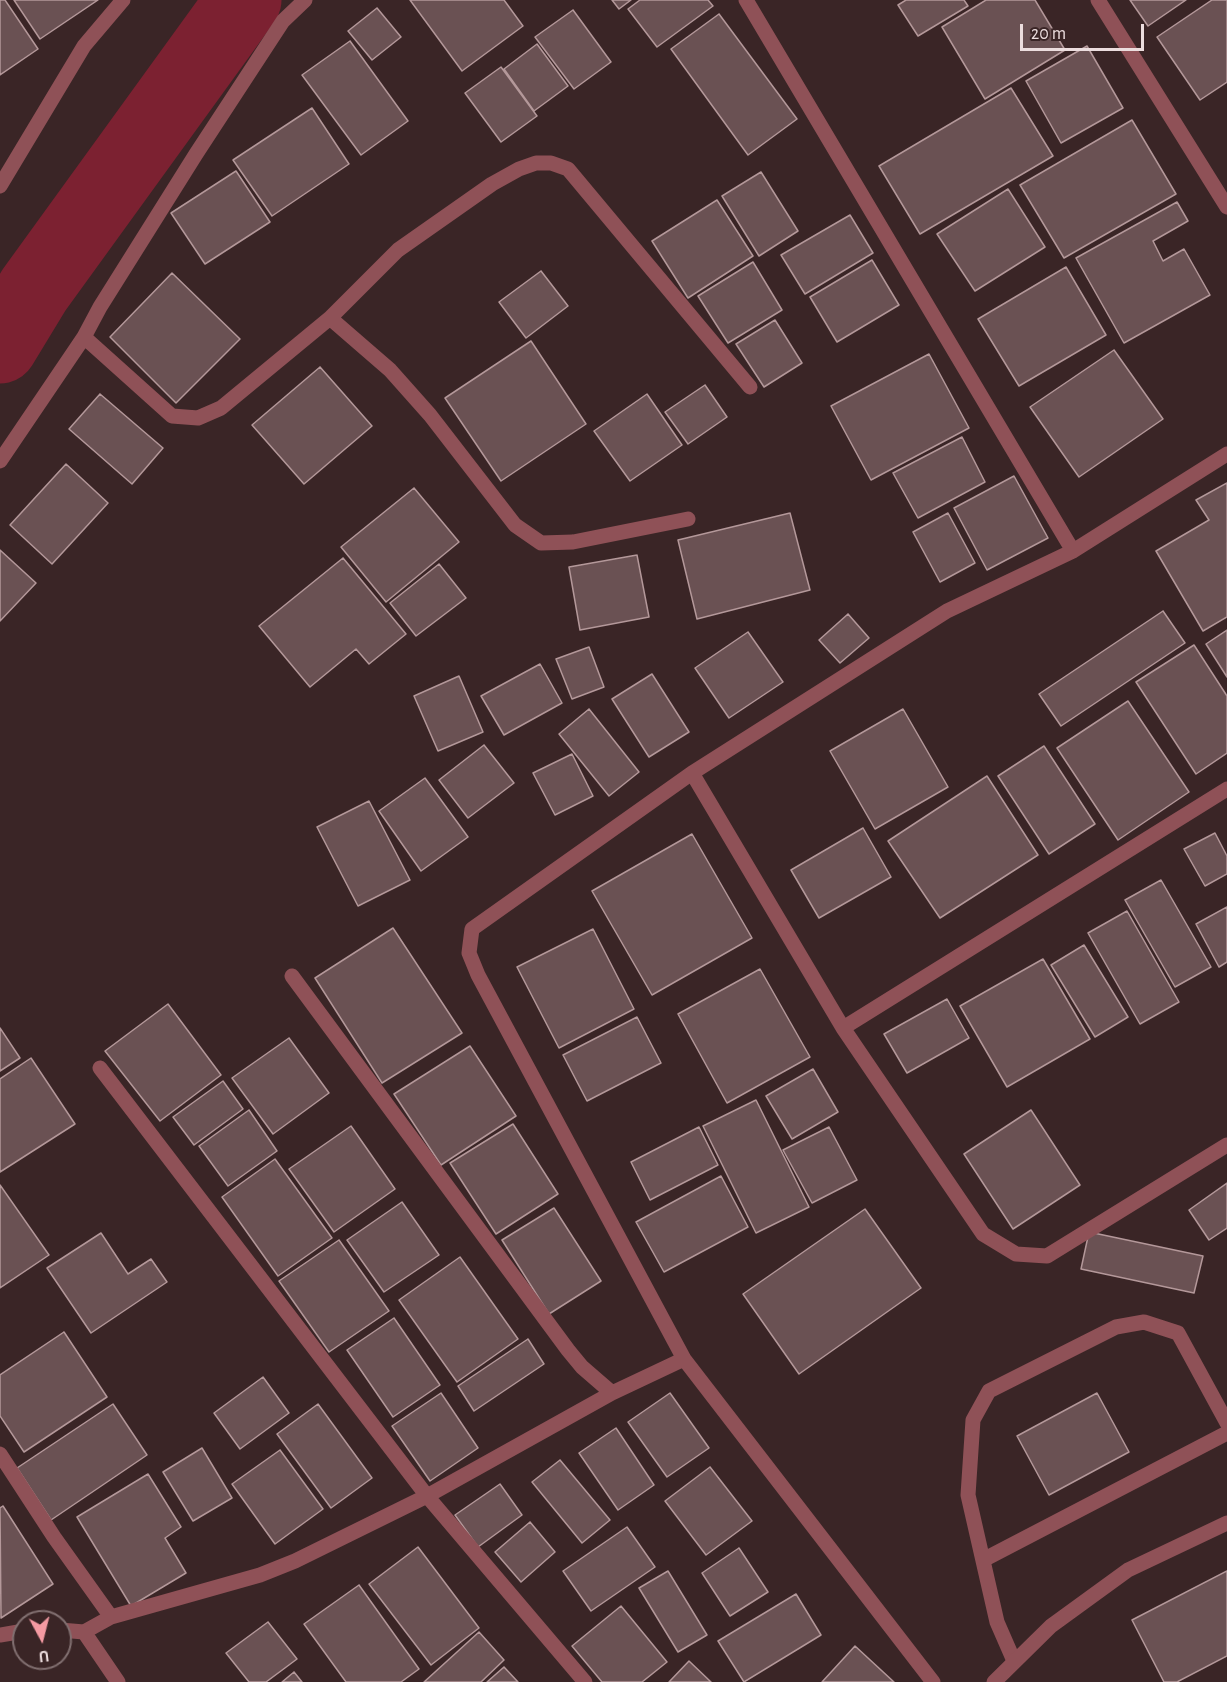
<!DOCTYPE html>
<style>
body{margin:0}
#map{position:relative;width:1227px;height:1682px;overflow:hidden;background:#3a2526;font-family:"Alegreya Sans",sans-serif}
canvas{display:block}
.north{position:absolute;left:12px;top:1610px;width:60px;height:60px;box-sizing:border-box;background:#3a2526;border:2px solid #816f70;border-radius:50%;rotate:173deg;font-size:16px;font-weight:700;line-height:24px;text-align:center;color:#ecddde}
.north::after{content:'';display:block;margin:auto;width:21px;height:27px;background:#f49aa2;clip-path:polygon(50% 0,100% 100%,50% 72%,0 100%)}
.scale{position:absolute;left:1020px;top:24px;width:124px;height:27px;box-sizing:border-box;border:3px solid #ecddde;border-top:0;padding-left:8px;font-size:18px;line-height:21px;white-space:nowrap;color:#ecddde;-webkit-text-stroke:4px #3a2526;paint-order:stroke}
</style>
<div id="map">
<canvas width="1227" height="1682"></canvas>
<div class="north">U</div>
<div class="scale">20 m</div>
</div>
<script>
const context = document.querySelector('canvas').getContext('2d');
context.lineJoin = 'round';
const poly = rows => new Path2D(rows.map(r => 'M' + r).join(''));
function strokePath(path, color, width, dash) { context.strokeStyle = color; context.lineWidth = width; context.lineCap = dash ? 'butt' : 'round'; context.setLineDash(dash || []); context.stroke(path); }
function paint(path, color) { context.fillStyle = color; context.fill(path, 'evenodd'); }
strokePath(poly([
 [0,346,34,290,244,0]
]), '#7c2131', 75);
const building = poly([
 [0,0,5,0,38,49,0,75,0,0],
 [14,0,98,0,40,39,14,0],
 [410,0,504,0,523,26,462,71,410,0],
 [612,0,631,0,619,9,612,0],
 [640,0,708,0,713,6,657,47,628,9,640,0],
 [906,0,964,0,968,6,918,36,898,5,906,0],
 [986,0,1035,0,1065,50,985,99,942,27,986,0],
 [1130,0,1186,0,1148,26,1130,0],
 [1212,0,1227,0,1227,82,1200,100,1157,37,1212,0],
 [377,8,401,37,372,60,348,31,377,8],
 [573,10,611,62,574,89,535,37,573,10],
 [719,14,797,119,748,155,671,49,719,14],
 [350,41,408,121,361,155,302,75,350,41],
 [537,44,568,86,534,111,504,69,537,44],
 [1087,46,1123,108,1061,143,1026,81,1087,46],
 [501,67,537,116,501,142,465,93,501,67],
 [1011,88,1053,156,920,234,879,166,1011,88],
 [312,108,349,164,272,216,233,160,312,108],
 [1132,120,1176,194,1064,258,1020,185,1132,120],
 [236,171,270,222,205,264,171,213,236,171],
 [761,172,798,231,759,256,722,196,761,172],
 [1008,189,1045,247,975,291,937,234,1008,189],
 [717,200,753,256,688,298,652,241,717,200],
 [1177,202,1188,221,1153,241,1163,261,1184,249,1210,295,1124,343,1076,258,1177,202],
 [850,215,873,253,805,294,781,255,850,215],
 [872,260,899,305,837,342,810,297,872,260],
 [753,262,782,310,728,343,698,296,753,262],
 [1066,267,1106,335,1019,386,978,319,1066,267],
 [541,271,568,306,526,338,499,302,541,271],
 [172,273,240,339,176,403,110,337,172,273],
 [775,320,802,363,764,387,736,344,775,320],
 [531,341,586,424,501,481,445,398,531,341],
 [1114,350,1163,419,1079,477,1030,407,1114,350],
 [929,354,969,428,871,480,831,406,929,354],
 [320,367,372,426,304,484,252,425,320,367],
 [705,385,727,417,688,444,665,412,705,385],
 [100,394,163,448,132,484,69,429,100,394],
 [647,394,682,445,630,481,594,431,647,394],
 [962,437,985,482,918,518,893,473,962,437],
 [66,464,108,503,52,564,10,525,66,464],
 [1014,476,1048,538,987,570,954,508,1014,476],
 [1227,483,1227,617,1203,631,1156,551,1209,520,1196,500,1227,483],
 [414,488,459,542,386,602,341,547,414,488],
 [790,513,810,590,697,619,678,540,790,513],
 [948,513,975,563,940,582,913,532,948,513],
 [0,550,36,583,0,621,0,550],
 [637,555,649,617,580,630,569,567,637,555],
 [343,558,406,634,369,664,356,649,310,687,259,626,343,558],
 [439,564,466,598,416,636,390,603,439,564],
 [1163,611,1185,643,1061,726,1039,694,1163,611],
 [848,614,869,638,840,663,819,640,848,614],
 [1227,630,1227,677,1206,644,1227,630],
 [748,632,783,682,729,718,695,668,748,632],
 [1194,645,1227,696,1227,753,1196,774,1136,682,1194,645],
 [589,647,604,687,572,699,556,659,589,647],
 [540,664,562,703,504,735,481,696,540,664],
 [652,674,689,732,649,757,612,699,652,674],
 [459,676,483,732,438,751,414,696,459,676],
 [1128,701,1189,792,1118,840,1057,748,1128,701],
 [589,709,639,772,609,796,559,734,589,709],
 [903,709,948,787,875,829,830,751,903,709],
 [484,745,514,783,468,818,439,780,484,745],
 [1044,746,1095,824,1049,854,998,776,1044,746],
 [572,754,593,796,555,815,533,773,572,754],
 [987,776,1038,855,940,918,888,841,987,776],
 [425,778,468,837,421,871,379,811,425,778],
 [369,801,410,880,358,906,317,827,369,801],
 [863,828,891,877,819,918,791,870,863,828],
 [1215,833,1227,856,1227,874,1205,886,1184,849,1215,833],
 [692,834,752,938,652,995,592,891,692,834],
 [1161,880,1211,967,1175,987,1125,900,1161,880],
 [1227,907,1227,962,1219,967,1196,924,1227,907],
 [1127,911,1179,1002,1140,1024,1088,933,1127,911],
 [393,928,462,1033,382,1083,315,978,393,928],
 [593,929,634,1009,559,1048,517,967,593,929],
 [1084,945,1128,1017,1095,1037,1051,965,1084,945],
 [1043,959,1090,1039,1007,1087,960,1006,1043,959],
 [760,969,810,1057,727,1103,678,1014,760,969],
 [947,999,969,1038,907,1073,884,1034,947,999],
 [168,1004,221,1075,160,1121,105,1051,168,1004],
 [637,1017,661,1063,587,1101,563,1055,637,1017],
 [0,1028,20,1058,0,1071,0,1028],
 [289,1038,329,1093,273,1134,232,1078,289,1038],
 [470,1046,516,1116,441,1165,394,1094,470,1046],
 [31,1058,75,1124,0,1172,0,1079,31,1058],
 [813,1069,838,1112,792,1139,766,1096,813,1069],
 [223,1081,243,1109,194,1145,173,1117,223,1081],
 [756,1100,809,1207,756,1233,703,1126,756,1100],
 [249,1110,277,1151,228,1186,199,1146,249,1110],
 [1031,1110,1080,1185,1013,1229,964,1154,1031,1110],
 [513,1124,558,1194,496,1234,450,1163,513,1124],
 [351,1126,395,1189,334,1232,289,1169,351,1126],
 [699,1127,718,1165,650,1200,631,1162,699,1127],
 [829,1127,857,1180,812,1203,783,1150,829,1127],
 [275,1159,332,1238,278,1276,222,1197,275,1159],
 [721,1176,748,1227,664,1272,636,1222,721,1176],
 [1227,1183,1227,1228,1209,1240,1189,1210,1227,1183],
 [0,1185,49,1255,0,1288,0,1185],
 [402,1202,439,1255,384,1292,347,1240,402,1202],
 [554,1208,601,1281,549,1314,502,1240,554,1208],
 [865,1209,921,1288,799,1374,743,1294,865,1209],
 [1089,1232,1203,1256,1194,1293,1081,1269,1089,1232],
 [101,1233,128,1274,151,1259,167,1282,91,1333,47,1268,101,1233],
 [339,1240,389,1311,329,1352,279,1281,339,1240],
 [460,1257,518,1339,457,1382,399,1300,460,1257],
 [394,1318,440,1385,393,1417,347,1350,394,1318],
 [64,1332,107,1397,24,1452,0,1416,0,1375,64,1332],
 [528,1339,544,1364,474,1411,458,1386,528,1339],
 [263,1377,289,1413,240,1449,214,1413,263,1377],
 [441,1393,478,1448,430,1481,392,1426,441,1393],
 [670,1393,709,1448,667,1477,628,1422,670,1393],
 [1097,1393,1129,1452,1049,1495,1017,1436,1097,1393],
 [113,1404,147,1455,51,1520,17,1468,113,1404],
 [318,1404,372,1478,331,1508,277,1434,318,1404],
 [616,1428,654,1485,618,1510,579,1453,616,1428],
 [202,1448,232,1498,193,1521,163,1472,202,1448],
 [280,1450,323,1509,275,1544,232,1484,280,1450],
 [560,1460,610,1520,582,1543,532,1482,560,1460],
 [710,1467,752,1521,706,1555,665,1501,710,1467],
 [148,1474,181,1527,165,1538,186,1573,131,1606,77,1517,148,1474],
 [500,1484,522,1515,478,1547,455,1515,500,1484],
 [3,1506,53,1584,1,1618,0,1508,3,1506],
 [530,1522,555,1552,521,1582,495,1552,530,1522],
 [627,1527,655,1567,591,1611,563,1571,627,1527],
 [418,1547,479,1628,431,1665,369,1584,418,1547],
 [739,1548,768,1592,730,1616,702,1573,739,1548],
 [668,1571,707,1635,678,1652,639,1588,668,1571],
 [1227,1571,1227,1656,1177,1682,1164,1682,1132,1620,1227,1571],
 [359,1585,419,1669,401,1682,346,1682,304,1624,359,1585],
 [796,1594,821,1635,744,1682,718,1641,796,1594],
 [621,1606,667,1662,642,1682,602,1682,572,1646,621,1606],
 [268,1622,297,1659,266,1682,249,1682,226,1653,268,1622],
 [479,1632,504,1660,481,1682,424,1682,479,1632],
 [855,1646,894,1682,822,1682,855,1646],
 [689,1661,711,1682,669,1682,689,1661],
 [504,1667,518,1682,487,1682,504,1667],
 [294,1672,302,1682,282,1682,294,1672]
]);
paint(building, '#6a5153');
strokePath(building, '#b4989a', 1.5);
strokePath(poly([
 [983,1560,1227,1433],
 [1014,1661,997,1622,968,1495,973,1420,989,1391,1116,1327,1144,1322,1178,1333,1227,1423]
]), '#8f5157', 15);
strokePath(poly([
 [746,0,1073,551],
 [1098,0,1227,207],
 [0,186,84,46,123,0],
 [330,318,398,250,492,184,519,169,536,163,551,163,568,169,750,387],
 [84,337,172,416,198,418,221,408,330,318,390,370,430,415,515,525,541,543,573,542,688,519],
 [0,461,84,337,100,307,196,154,283,21,305,0],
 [692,773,843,1028,983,1234,1016,1254,1047,1256,1227,1145],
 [292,976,568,1350,582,1367,612,1393],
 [843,1028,1227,789],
 [100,1068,427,1496,585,1682],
 [0,1454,54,1537,111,1617],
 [60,1630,84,1632,118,1682],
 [84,1632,111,1617,260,1575,295,1561,427,1496,612,1393,684,1359],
 [0,1635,24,1631],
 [933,1682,684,1359,478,975,469,953,472,929,692,773,947,611,1073,551,1227,454],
 [994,1682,1051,1626,1128,1570,1227,1523]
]), '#8f5157', 15);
</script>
